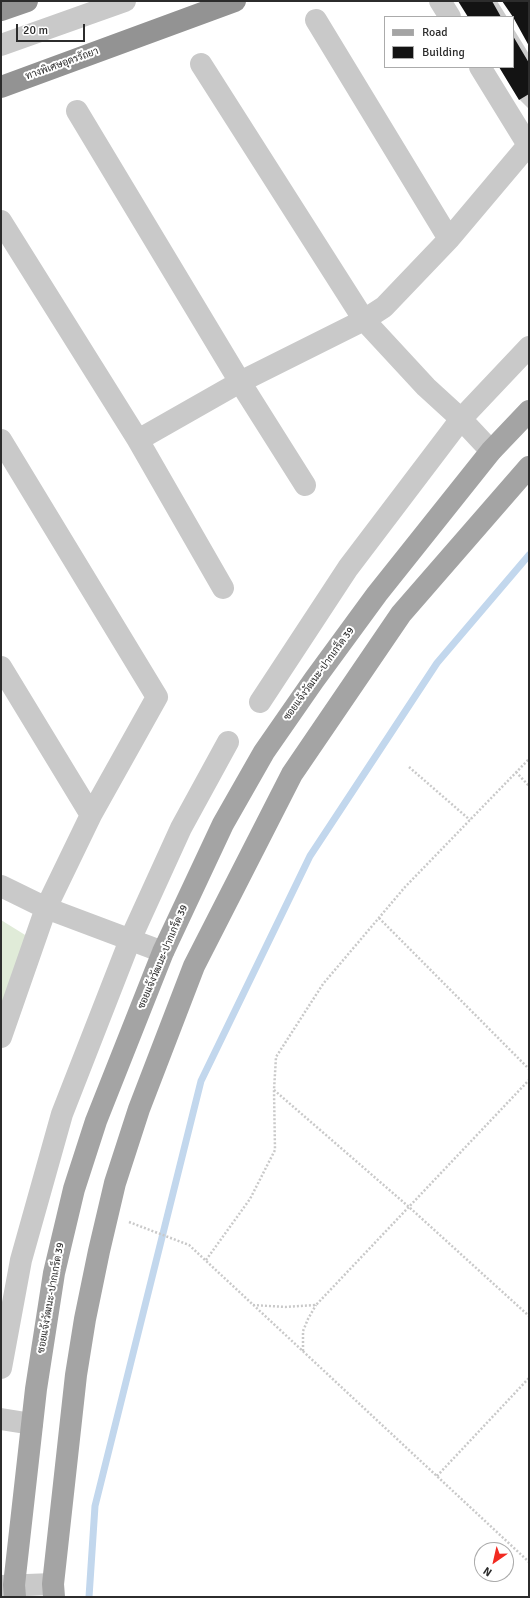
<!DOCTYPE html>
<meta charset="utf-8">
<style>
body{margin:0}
#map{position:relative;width:530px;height:1598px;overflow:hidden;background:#fff;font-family:Signika,sans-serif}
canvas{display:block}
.frame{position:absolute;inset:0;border:2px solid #2c2c2c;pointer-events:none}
.legend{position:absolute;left:384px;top:16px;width:130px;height:52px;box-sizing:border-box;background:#fff;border:1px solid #ababab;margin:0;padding:5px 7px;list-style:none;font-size:12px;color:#2c2c2c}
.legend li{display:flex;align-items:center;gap:8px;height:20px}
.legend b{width:20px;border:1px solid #ababab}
.north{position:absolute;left:474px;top:1542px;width:40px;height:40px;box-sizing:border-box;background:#fff;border:1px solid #ababab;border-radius:50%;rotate:214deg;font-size:11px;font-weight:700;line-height:16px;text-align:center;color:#2c2c2c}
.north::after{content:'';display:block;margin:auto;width:14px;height:18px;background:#f12a21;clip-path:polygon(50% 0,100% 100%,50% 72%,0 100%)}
.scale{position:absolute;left:16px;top:24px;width:69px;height:18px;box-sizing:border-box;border:2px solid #2c2c2c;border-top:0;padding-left:5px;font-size:12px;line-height:14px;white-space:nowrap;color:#2c2c2c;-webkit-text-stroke:3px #fff;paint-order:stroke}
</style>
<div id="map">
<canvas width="530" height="1598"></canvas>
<div class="frame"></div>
<ul class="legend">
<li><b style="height:5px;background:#a4a4a4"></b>Road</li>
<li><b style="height:11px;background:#131313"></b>Building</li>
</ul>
<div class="north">N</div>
<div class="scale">20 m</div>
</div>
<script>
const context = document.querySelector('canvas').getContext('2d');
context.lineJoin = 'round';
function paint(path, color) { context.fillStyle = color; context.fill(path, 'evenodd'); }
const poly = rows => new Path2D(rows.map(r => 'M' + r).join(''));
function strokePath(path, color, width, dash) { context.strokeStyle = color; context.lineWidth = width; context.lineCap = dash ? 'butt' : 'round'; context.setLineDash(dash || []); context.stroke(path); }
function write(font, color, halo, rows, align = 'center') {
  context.font = font + ' Signika,Sarabun,sans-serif'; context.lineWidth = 4; context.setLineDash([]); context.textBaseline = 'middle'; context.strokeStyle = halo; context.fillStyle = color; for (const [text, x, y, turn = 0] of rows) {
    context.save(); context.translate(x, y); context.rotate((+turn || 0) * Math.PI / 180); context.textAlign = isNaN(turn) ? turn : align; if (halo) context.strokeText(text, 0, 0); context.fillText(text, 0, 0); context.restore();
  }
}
paint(poly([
 [1,920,30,938,1,1016]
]), '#e0ebd8');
paint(poly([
 [460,1,497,1,507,17,469,17],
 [513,28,529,54,529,109,520,100,500,67,513,67]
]), '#0003');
strokePath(poly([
 [89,1597,95,1506,201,1081,310,856,437,663,529,555]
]), '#c2d7ed', 7);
paint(poly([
 [458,1,492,1,501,17,468,17],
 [502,1,529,1,529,46,513,17],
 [513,36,529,63,529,94,519,100,499,67,513,67]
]), '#131313');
strokePath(poly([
 [409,767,470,820],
 [516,772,529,786],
 [379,918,529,1069],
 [274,1090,409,1207,529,1316],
 [129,1222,189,1245,529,1562],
 [206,1260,250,1199,275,1150,274,1090,276,1057,323,984,405,887,529,759],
 [253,1305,285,1307,316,1305,529,1080],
 [303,1351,303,1331,308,1319,316,1305],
 [437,1476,529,1378]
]), '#c9c9c9', 2.5, [2, 2]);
strokePath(poly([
 [440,1,450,17],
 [316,20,449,239],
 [1,45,125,1],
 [201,64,364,320,426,387,461,419,491,451],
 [480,67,528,145],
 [77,111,240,382,305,485],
 [1,221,138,440,223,588],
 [1,440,157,697,91,815,46,908,1,1037],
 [138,440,240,382,364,320,384,307,449,239,529,144],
 [1,667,91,815],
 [260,702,348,568,461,419,529,347],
 [1,886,46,908,163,952],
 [1,1368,21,1260,62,1114,130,940,181,828,228,742],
 [1,1419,32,1424],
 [1,1586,53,1584]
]), '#c9c9c9', 22);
strokePath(poly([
 [15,1597,14,1585,36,1389,54,1273,74,1189,96,1121,163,952,223,824,264,752,314,680,377,594,491,451,529,411],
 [54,1597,53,1584,76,1375,85,1319,99,1251,115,1183,139,1109,194,966,292,774,401,614,529,467]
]), '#a4a4a4', 22);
strokePath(poly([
 [1,10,27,1],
 [1,87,235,1]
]), '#939393', 22);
write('10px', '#2c2c2c', '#fff', [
 ["ทางพิเศษอุดรรัถยา",62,64,-20],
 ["ซอยแจ้งวัฒนะ-ปากเกร็ด 39",319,674,-54],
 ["ซอยแจ้งวัฒนะ-ปากเกร็ด 39",163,957,-67],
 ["ซอยแจ้งวัฒนะ-ปากเกร็ด 39",51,1298,-80]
]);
</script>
